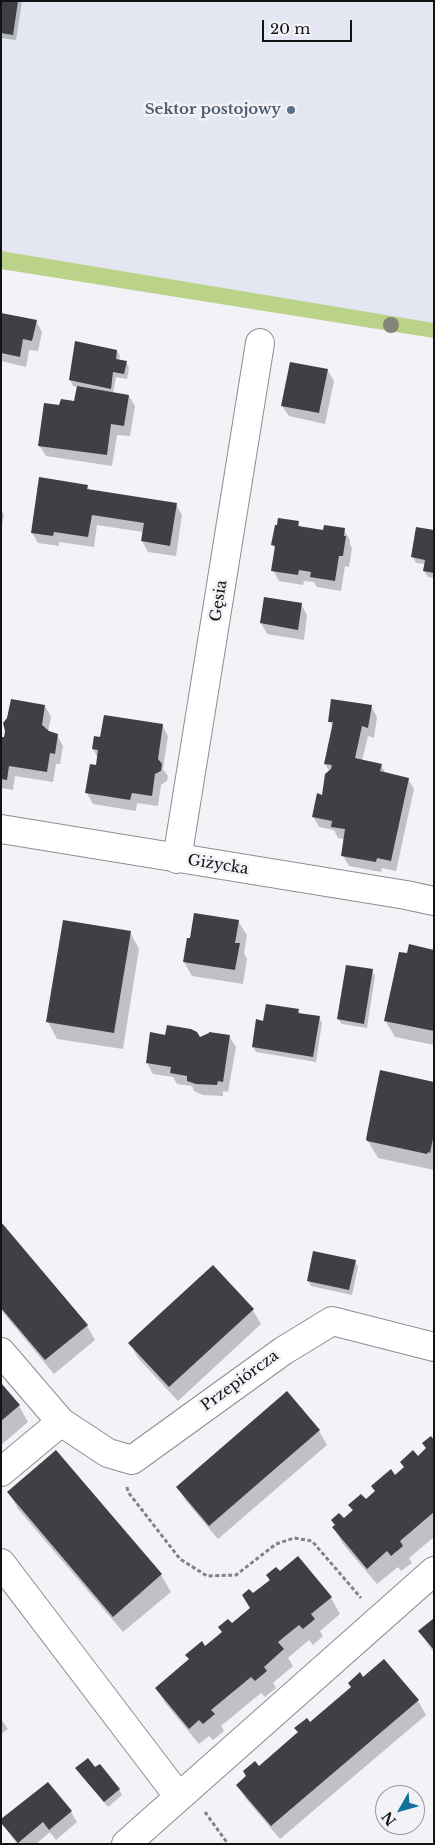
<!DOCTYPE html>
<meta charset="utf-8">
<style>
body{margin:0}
#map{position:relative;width:435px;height:1845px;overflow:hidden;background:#f2f2f7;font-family:"Libre Baskerville",serif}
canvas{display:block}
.frame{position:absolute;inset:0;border:2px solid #131315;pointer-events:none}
.north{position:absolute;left:375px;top:1785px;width:50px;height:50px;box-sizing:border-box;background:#f2f2f7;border:1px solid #99999d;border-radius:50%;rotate:232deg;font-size:14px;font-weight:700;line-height:20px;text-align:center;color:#131315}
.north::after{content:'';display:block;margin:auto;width:18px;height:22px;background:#12709f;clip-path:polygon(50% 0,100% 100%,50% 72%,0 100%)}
.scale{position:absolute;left:262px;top:20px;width:90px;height:22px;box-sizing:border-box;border:2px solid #131315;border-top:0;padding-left:6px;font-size:15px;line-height:18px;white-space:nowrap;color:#131315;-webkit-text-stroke:4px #f2f2f7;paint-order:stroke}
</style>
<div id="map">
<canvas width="435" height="1845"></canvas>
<div class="frame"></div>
<div class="north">N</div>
<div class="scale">20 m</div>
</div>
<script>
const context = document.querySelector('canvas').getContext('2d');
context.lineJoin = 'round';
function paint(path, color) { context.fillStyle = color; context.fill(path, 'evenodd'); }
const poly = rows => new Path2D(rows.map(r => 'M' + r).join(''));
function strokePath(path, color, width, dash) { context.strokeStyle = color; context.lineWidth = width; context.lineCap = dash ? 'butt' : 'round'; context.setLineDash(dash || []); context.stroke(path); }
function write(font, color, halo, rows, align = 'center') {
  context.font = font + ' "Libre Baskerville",serif'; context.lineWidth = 5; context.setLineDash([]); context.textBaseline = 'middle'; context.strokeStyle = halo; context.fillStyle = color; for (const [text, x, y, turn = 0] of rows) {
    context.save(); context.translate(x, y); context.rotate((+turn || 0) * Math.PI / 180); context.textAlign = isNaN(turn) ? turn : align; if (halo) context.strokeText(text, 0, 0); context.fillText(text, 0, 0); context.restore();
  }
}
paint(poly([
 [1,1,434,1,434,338,1,269]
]), '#e4e6f1');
paint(poly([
 [1,251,434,323,434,338,1,269]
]), '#bbd289');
paint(poly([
 [1,1,22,1,16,40,1,38],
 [1,314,36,321,42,332,38,351,29,350,26,367,1,361],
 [76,343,117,351,120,356,119,361,126,362,129,368,127,379,116,377,113,393,129,396,135,406,130,436,117,435,112,466,46,456,39,445,60,407,75,403,78,387,73,386,70,380],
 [328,371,334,381,325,424,289,416,282,406],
 [87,486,90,491,176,504,182,515,176,556,148,552,142,541,143,532,97,525,94,547,59,542,59,546,38,543,32,533],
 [1,510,4,515,1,530],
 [298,522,301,528,325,531,344,530,350,540,350,544,352,548,349,567,345,566,341,591,317,587,314,582,304,581,303,585,279,581,273,570,276,550,273,545],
 [434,531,434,578,428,577,424,571,425,564,416,563,413,557],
 [301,604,307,615,304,640,267,634,261,623],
 [45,706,51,717,48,732,57,735,63,746,60,764,56,764,53,782,15,776,13,790,1,788,1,738,6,739,7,731],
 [371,706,377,717,374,738,368,736,362,761,381,765,386,774,408,779,414,789,396,871,382,868,381,872,349,866,343,856,345,839,338,838,334,830,319,827,313,816,323,796,330,772,325,764,333,728,330,722],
 [162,725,168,736,163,769,168,776,167,781,161,785,158,806,137,803,136,811,93,804,87,793,97,767,98,758,93,749,95,738,101,739],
 [238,921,247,935,244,953,247,959,243,984,192,976,184,962],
 [130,932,139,949,123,1049,57,1039,48,1022],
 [434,951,434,1045,395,1037,385,1020],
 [372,971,375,976,367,1028,342,1024,338,1019],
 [298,1010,301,1015,319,1018,322,1023,316,1062,256,1052,253,1047,264,1022],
 [166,1036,199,1038,229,1036,236,1047,228,1092,223,1091,223,1096,203,1095,194,1091,192,1086,177,1084,173,1077,153,1074,147,1063],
 [434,1083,434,1170,378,1158,368,1141],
 [1,1224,87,1326,95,1340,54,1374,1,1310],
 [355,1261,358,1267,352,1295,311,1286,308,1280],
 [252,1309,261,1324,178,1401,138,1358,130,1343],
 [1,1385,19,1406,28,1422,1,1445],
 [287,1393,319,1431,327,1445,218,1539,186,1501,178,1487],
 [434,1442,434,1537,409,1558,412,1563,401,1571,398,1567,377,1584,343,1544,334,1528,336,1526,332,1520,343,1520,353,1512,350,1506,365,1501,376,1492,372,1487,395,1477,427,1450,424,1444],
 [56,1452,161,1575,171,1592,123,1632,18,1509,9,1493],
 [279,1573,331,1598,340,1614,320,1631,323,1636,313,1645,309,1640,288,1658,293,1666,273,1683,276,1688,265,1697,261,1693,221,1726,224,1731,213,1740,209,1736,199,1744,166,1704,156,1688,251,1609,253,1595,270,1581,267,1576],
 [434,1620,434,1653,420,1632],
 [384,1661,418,1701,426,1715,280,1839,246,1799,238,1785],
 [1,1719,8,1729,1,1734],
 [95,1769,119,1789,122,1795,108,1807,80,1774],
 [47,1783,71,1812,77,1822,56,1840,50,1832,36,1844,17,1844,1,1821]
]), '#0003');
paint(poly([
 [1,1,18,1,13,35,1,33],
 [1,313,37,320,32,341,23,339,20,357,1,353],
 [75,341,117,350,116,359,127,361,124,374,113,372,111,389,69,380],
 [290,362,328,369,319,413,281,406],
 [77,386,129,395,124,426,111,424,107,455,38,446,44,403,59,405,61,399,74,401],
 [39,477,88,485,87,489,177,503,170,546,141,541,144,523,92,515,88,537,54,532,53,536,31,533],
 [278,518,299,521,298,526,323,530,324,525,345,528,344,536,346,536,343,556,339,556,335,581,310,577,311,572,299,570,298,575,271,571,275,546,271,545,275,525,277,525],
 [416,527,434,530,434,573,423,571,425,560,411,557],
 [264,597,302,603,298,630,260,623],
 [11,699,45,705,42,725,49,731,58,734,55,754,50,753,47,772,9,766,7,780,1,779,1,737,4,737,5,731,3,723,7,718],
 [331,699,372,705,368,728,362,726,355,758,382,764,380,771,409,778,391,861,377,858,376,862,341,856,345,829,331,827,332,821,312,817,317,793,322,795,325,774,331,769,332,765,324,764,333,722,328,722],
 [104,715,163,724,158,759,162,764,161,771,155,774,152,796,132,793,130,800,85,793,90,764,96,765,98,750,92,749,94,736,100,737],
 [194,913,239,920,235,943,240,943,235,970,183,962,187,938,190,938],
 [63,920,131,931,114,1033,46,1022],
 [409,944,434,950,434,1031,384,1021,399,952,407,953],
 [346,965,373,969,364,1024,337,1019],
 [266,1004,299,1009,298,1013,320,1016,313,1057,252,1047,256,1019,263,1021],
 [167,1025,191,1029,197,1032,200,1037,209,1033,209,1032,230,1035,223,1082,218,1081,217,1085,196,1084,187,1081,187,1076,170,1073,171,1067,146,1063,150,1032,165,1035],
 [380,1070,434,1082,434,1134,430,1153,428,1152,427,1154,367,1141,366,1139],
 [1,1222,88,1325,45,1360,1,1308],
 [313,1251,356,1260,349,1290,307,1281],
 [213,1265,254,1309,169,1387,128,1343],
 [1,1383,20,1405,1,1421],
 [287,1391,320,1430,209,1526,176,1487],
 [431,1436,434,1440,434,1512,400,1541,403,1546,391,1556,387,1551,367,1569,332,1527,335,1525,331,1520,339,1513,344,1518,353,1510,348,1505,361,1494,366,1499,375,1491,371,1486,391,1469,395,1475,404,1467,400,1462,413,1450,418,1456,426,1448,422,1443],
 [56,1450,162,1574,113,1617,7,1492],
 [298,1556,332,1597,311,1614,315,1619,303,1629,299,1625,278,1642,284,1649,264,1667,267,1671,255,1681,251,1677,211,1710,215,1714,203,1724,199,1720,189,1729,155,1688,189,1659,185,1655,202,1641,205,1646,222,1632,218,1627,228,1619,232,1623,250,1608,242,1595,249,1589,253,1593,270,1580,266,1575,276,1567,280,1571],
 [434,1618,434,1650,418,1631],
 [384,1659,419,1700,271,1826,236,1785,246,1776,243,1771,255,1761,259,1766,298,1732,294,1728,307,1718,310,1722,351,1687,348,1683,360,1672,363,1677],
 [88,1758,95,1767,100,1764,120,1789,104,1802,75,1768],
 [48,1782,72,1811,49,1830,43,1822,18,1843,1,1823,1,1819]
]), '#404044');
const minor = poly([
 [1,829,406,895,434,901],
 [177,859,260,343],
 [1,1352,61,1422],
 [1,1472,61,1422,108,1453,132,1460,283,1351,332,1321,434,1347],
 [1,1563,179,1797],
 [126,1844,434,1571]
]);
strokePath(minor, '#8d8e91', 30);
strokePath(poly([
 [127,1487,128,1492,180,1559,207,1576,236,1575,276,1544,294,1538,312,1541,361,1598],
 [205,1812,228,1844]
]), '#838387', 3, [4, 2.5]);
strokePath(minor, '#fff', 28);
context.fillStyle = '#818677';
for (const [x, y] of [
 [391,325]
]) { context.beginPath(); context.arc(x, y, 8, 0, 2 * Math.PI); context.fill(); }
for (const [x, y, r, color] of [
 [291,110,5,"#5c6f8a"]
]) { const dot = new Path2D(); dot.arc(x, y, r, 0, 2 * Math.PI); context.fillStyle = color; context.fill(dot); strokePath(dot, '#f2f2f7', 2); }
write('bold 15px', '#4e5e75', '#f2f2f7', [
 ["Sektor postojowy",281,110]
], 'right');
write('15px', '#131315', '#f2f2f7', [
 ["Gęsia",219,601,-81],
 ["Giżycka",218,865,9],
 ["Przepiórcza",240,1381,-36]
]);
</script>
